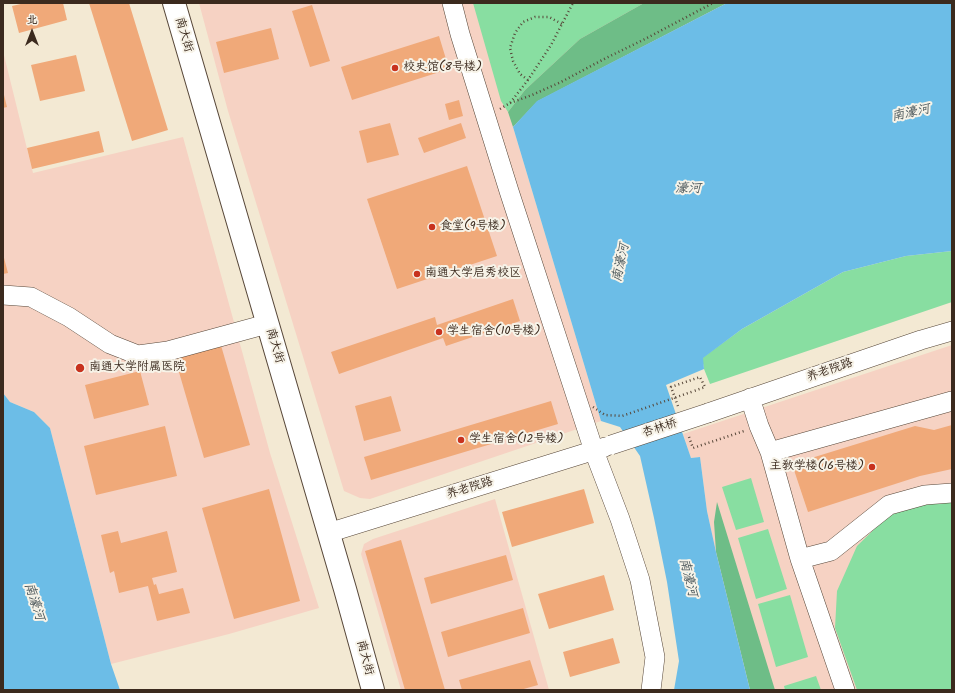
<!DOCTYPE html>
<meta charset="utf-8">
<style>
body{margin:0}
#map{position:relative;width:955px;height:693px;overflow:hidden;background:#f3e9d3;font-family:Kalam,"LXGW WenKai TC",sans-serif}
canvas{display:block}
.frame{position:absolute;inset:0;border:4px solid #3b2a1e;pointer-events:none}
.north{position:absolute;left:12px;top:12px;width:40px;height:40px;-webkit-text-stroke:3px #f7f3e8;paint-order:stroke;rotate:0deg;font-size:11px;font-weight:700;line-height:16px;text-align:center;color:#3b2a1e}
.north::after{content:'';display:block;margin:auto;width:14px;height:18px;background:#3b2a1e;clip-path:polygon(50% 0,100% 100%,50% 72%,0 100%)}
</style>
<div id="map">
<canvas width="955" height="693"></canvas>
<div class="frame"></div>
<div class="north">北</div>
</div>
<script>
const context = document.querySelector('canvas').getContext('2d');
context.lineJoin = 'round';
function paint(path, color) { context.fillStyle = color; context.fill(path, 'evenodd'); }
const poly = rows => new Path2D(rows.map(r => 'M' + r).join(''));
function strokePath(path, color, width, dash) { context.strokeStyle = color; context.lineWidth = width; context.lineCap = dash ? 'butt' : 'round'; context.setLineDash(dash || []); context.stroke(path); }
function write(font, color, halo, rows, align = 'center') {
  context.font = font + ' Kalam,"LXGW WenKai TC",sans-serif'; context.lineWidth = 4; context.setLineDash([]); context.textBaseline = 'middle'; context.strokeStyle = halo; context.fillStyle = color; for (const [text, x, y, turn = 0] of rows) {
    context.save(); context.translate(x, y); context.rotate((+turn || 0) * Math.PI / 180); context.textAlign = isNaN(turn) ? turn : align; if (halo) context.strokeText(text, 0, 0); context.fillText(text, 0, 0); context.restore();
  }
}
paint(poly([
 [199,3,727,3,538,101,513,127,601,421,370,499,360,498,344,491,228,111],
 [3,51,33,173,183,137,270,453,319,608,229,634,111,664,50,428,34,412,10,402,3,393],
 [952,345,952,690,750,690,716,552,707,511,700,457,691,458,683,434],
 [495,499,549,690,401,690,361,554,364,544,373,539]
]), '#f6d2c3');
paint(poly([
 [473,3,644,3,580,39,525,90,508,112,501,101],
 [952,251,952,302,710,384,704,369,702,358,742,329,843,272,906,256],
 [751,478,764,522,736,530,722,487],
 [940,500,952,501,952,690,857,690,835,628,837,591,857,546,895,509],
 [768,529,787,589,756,599,738,538],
 [790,595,808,657,776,667,758,604],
 [816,676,821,690,785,690,784,686]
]), '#88dea1');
paint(poly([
 [644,3,727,3,538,101,513,127,508,112,525,90,580,39],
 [717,502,775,690,750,690,716,552,714,522]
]), '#6ebd87');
paint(poly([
 [727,3,952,3,952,251,906,256,843,272,742,329,703,358,704,369,666,385,691,458,700,457,707,511,716,552,750,690,674,690,679,661,667,582,654,518,640,456,620,427,601,421,513,127,537,101],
 [3,393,10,402,34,412,50,428,111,664,120,690,3,690]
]), '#6cbde7');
paint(poly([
 [25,3,63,3,67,20,19,33,12,6],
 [89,3,129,3,168,130,132,141],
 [312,5,330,61,310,67,292,11],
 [271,28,279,59,224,73,216,42],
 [439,36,449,69,352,100,341,67],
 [76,55,85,91,40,101,31,65],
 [3,91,7,107,3,108],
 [459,100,463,116,449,120,445,104],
 [390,123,399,155,367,163,359,131],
 [461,123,466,138,424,153,418,138],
 [99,131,104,152,32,169,27,148],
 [467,166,497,256,397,289,367,199],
 [3,254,8,273,3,274],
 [513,299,520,321,446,346,443,338,339,374,331,352,435,317,437,325],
 [220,342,250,445,204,458,174,355],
 [140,371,149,405,94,419,85,385],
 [391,396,401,431,364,441,355,406],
 [551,401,558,424,371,480,364,457],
 [952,425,952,469,920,476,808,512,792,464,915,426,934,430],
 [165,426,177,476,96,495,84,446],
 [269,489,300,601,234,619,202,508],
 [584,489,594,523,512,547,502,512],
 [118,531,121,543,167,531,177,572,152,578,154,585,156,584,159,594,183,588,190,613,157,621,148,586,119,593,114,571,110,573,101,535],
 [401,540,445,690,405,690,365,551],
 [506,555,513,580,431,604,424,578],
 [604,575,614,610,549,629,538,594],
 [523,608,530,633,448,657,441,632],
 [613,638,620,663,570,677,563,652],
 [530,660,538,685,520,690,462,690,459,680]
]), '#f0a979');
const minor = poly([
 [452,3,460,34,509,191,594,451,620,519,640,580,655,657,651,690],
 [3,295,31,297,69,317,110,344,138,355,168,351,267,324],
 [750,398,759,426,770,452,800,559,845,690],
 [708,413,921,340,952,331],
 [770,452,952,401],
 [328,533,605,447],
 [800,559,831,551,889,505,925,495,952,493]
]);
const major = poly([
 [174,3,345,589,373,690]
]);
strokePath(minor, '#574739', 20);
strokePath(major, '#574739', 24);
strokePath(poly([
 [528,80,520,74,513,61,510,48,515,33,523,22,535,17,549,17,562,24],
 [510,103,532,95,561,82,606,58,645,39,713,3],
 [500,109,510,103,528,80,551,45,573,3],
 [678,406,671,387,700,377,705,387,694,391],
 [689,437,693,448,744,431]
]), '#574739', 2.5, [1, 3]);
strokePath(minor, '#fff', 19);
strokePath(major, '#fff', 22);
const minorBridge = poly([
 [611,445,708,413]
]);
strokePath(minorBridge, '#574739', 20, []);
strokePath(poly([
 [593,407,605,415,622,416,694,391]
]), '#574739', 2.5, [1, 3]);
strokePath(minorBridge, '#fff', 19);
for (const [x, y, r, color] of [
 [395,68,4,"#c8321e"],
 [432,227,4,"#c8321e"],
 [417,274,4,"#c8321e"],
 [439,332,4,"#c8321e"],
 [80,368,5,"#c8321e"],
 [461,440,4,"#c8321e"],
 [872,467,4,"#c8321e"]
]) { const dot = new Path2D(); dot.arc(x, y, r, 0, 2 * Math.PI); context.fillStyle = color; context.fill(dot); strokePath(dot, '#f7f3e8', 1.5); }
write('12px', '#3b2a1e', '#f7f3e8', [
 ["南大街",183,35,74],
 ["南大街",274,346,74],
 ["养老院路",830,371,-19],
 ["杏林桥",660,429,-18],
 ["养老院路",470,489,-17],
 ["南大街",364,658,75]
]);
write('12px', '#3b2a1e', '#f7f3e8', [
 ["校史馆(8号楼)",403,68],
 ["食堂(9号楼)",440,227],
 ["南通大学启秀校区",425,274],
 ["学生宿舍(10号楼)",447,332],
 ["南通大学附属医院",89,368],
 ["学生宿舍(12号楼)",469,440],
 ["主教学楼(16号楼)",864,467,"right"]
], 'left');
write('italic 13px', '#4a565a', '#f7f3e8', [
 ["南濠河",911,114,-12],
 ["濠河",688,190],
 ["南濠河",622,263,-78],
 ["南濠河",687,578,76],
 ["南濠河",33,602,72]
]);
</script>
